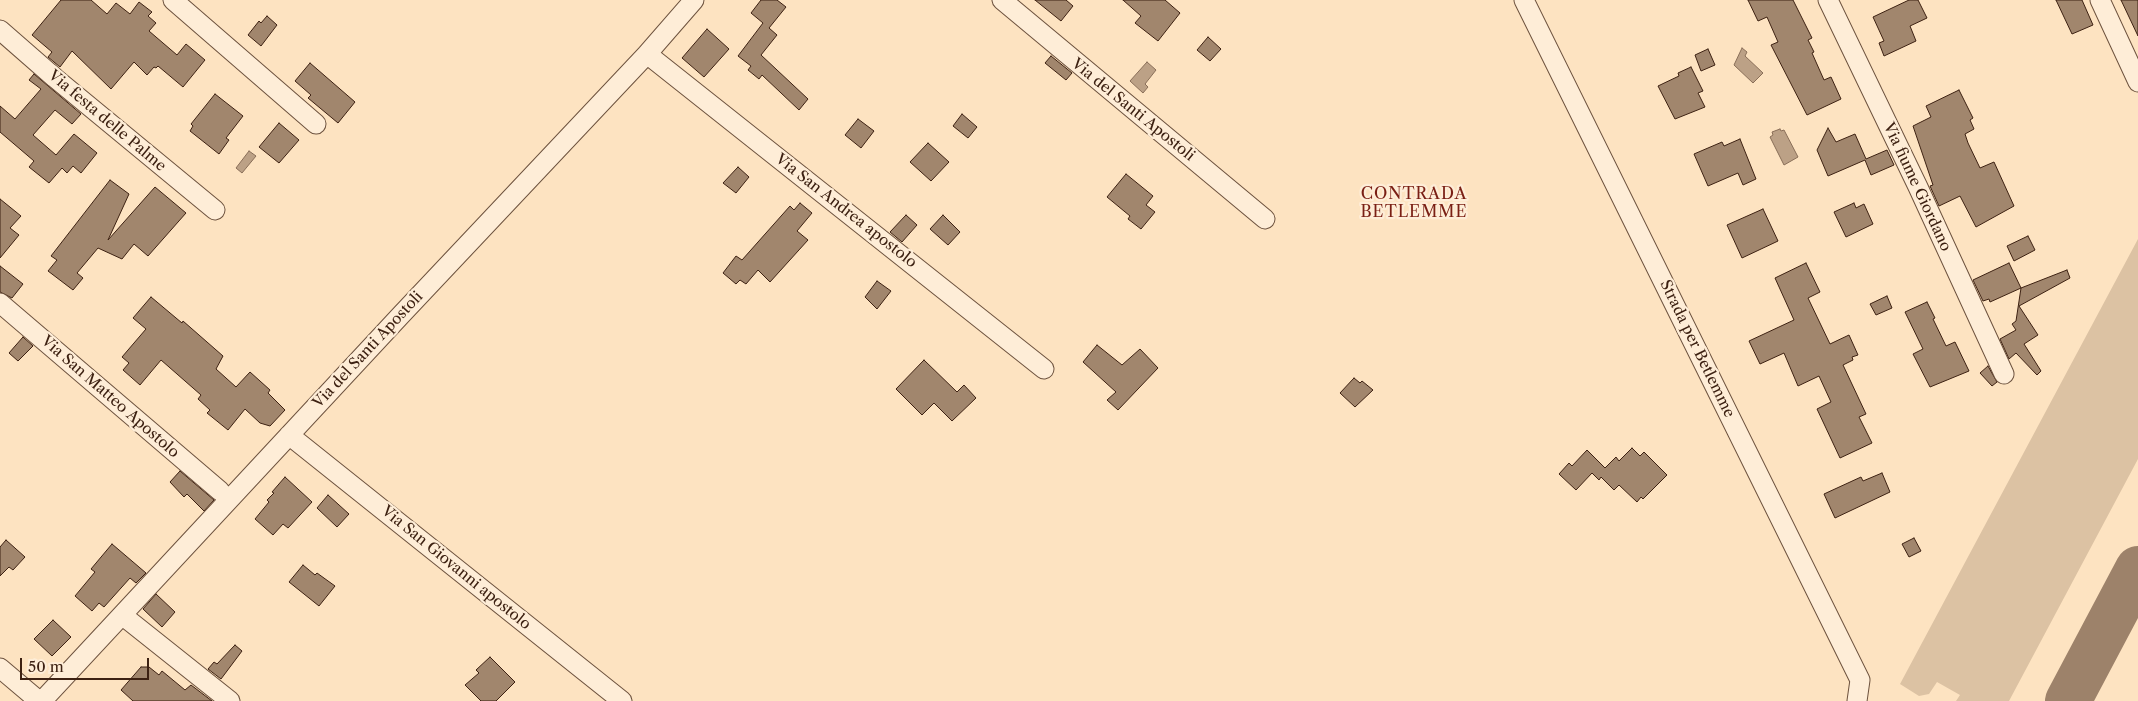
<!DOCTYPE html>
<style>
body{margin:0}
#map{position:relative;width:2138px;height:701px;overflow:hidden;background:#fde3c1;font-family:"Libre Caslon Text",serif}
canvas{display:block}
.scale{position:absolute;left:20px;top:658px;width:129px;height:22px;box-sizing:border-box;border:2px solid #3d2112;border-top:0;padding-left:6px;font-size:15px;line-height:18px;white-space:nowrap;color:#3d2112;-webkit-text-stroke:4px #feedd7;paint-order:stroke}
</style>
<div id="map">
<canvas width="2138" height="701"></canvas>
<div class="scale">50 m</div>
</div>
<script>
const context = document.querySelector('canvas').getContext('2d');
context.lineJoin = 'round';
function paint(path, color) { context.fillStyle = color; context.fill(path, 'evenodd'); }
const poly = rows => new Path2D(rows.map(r => 'M' + r).join(''));
function strokePath(path, color, width, dash) { context.strokeStyle = color; context.lineWidth = width; context.lineCap = dash ? 'butt' : 'round'; context.setLineDash(dash || []); context.stroke(path); }
function write(font, color, halo, rows, align = 'center') {
  context.font = font + ' "Libre Caslon Text",serif'; context.lineWidth = 4.5; context.setLineDash([]); context.textBaseline = 'middle'; context.strokeStyle = halo; context.fillStyle = color; for (const [text, x, y, turn = 0] of rows) {
    context.save(); context.translate(x, y); context.rotate((+turn || 0) * Math.PI / 180); context.textAlign = isNaN(turn) ? turn : align; if (halo) context.strokeText(text, 0, 0); context.fillText(text, 0, 0); context.restore();
  }
}
paint(poly([
 [2138,239,2138,459,2009,701,1956,701,1960,695,1937,682,1929,694,1919,696,1900,684]
]), '#dcc2a3');
const water = poly([
 [1742,48,1747,52,1745,56,1763,73,1753,83,1734,65,1742,48],
 [1147,62,1156,70,1145,84,1148,87,1143,93,1130,81,1147,62],
 [1780,129,1781,131,1784,130,1798,157,1784,165,1770,137,1773,135,1772,132,1780,129],
 [249,151,256,156,242,173,236,168,249,151]
]);
paint(water, '#bca186');
strokePath(water, '#896e58', 1);
strokePath(poly([
 [2068,701,2138,569]
]), '#9d826a', 46);
const building = poly([
 [61,0,91,0,107,14,116,3,130,14,139,2,152,12,148,16,156,23,149,31,177,55,186,44,205,60,183,87,158,66,156,68,154,67,147,75,134,62,111,89,72,51,60,67,48,57,52,52,32,35,61,0],
 [761,0,777,0,786,7,769,28,777,35,761,55,808,99,799,110,762,75,759,79,748,70,751,66,738,56,763,23,751,13,761,0],
 [1035,0,1066,0,1073,6,1061,21,1035,0],
 [1123,0,1165,0,1180,13,1158,41,1135,23,1141,16,1123,0],
 [1748,0,1793,0,1812,38,1808,40,1814,52,1812,53,1824,80,1831,77,1841,99,1807,115,1771,45,1778,42,1767,17,1758,21,1748,0],
 [1909,0,1918,0,1927,18,1910,26,1916,41,1884,56,1879,43,1884,41,1873,17,1909,0],
 [2056,0,2082,0,2093,25,2072,34,2056,0],
 [2121,0,2138,0,2138,36,2121,0],
 [267,16,277,25,261,46,248,35,259,21,261,23,267,16],
 [707,29,729,49,704,77,682,58,707,29],
 [1208,37,1221,49,1210,61,1197,50,1208,37],
 [1708,49,1715,65,1701,71,1695,55,1708,49],
 [1051,56,1072,73,1066,80,1045,63,1051,56],
 [310,63,355,102,338,123,308,98,311,95,295,81,310,63],
 [1691,67,1703,91,1698,93,1705,107,1675,119,1658,86,1679,76,1678,73,1691,67],
 [34,74,81,114,72,124,55,110,33,135,56,155,74,134,97,153,81,173,73,166,67,173,62,168,49,183,29,167,34,161,0,132,0,106,15,119,41,89,29,80,34,74],
 [1959,90,1973,118,1970,120,1974,129,1965,134,1968,143,1980,168,1994,162,2014,206,1976,227,1960,196,1939,206,1930,186,1933,185,1913,126,1931,117,1926,106,1959,90],
 [215,94,243,116,226,138,229,140,219,154,190,131,193,126,191,124,215,94],
 [962,114,977,127,968,138,953,126,962,114],
 [858,119,874,131,861,148,845,135,858,119],
 [279,123,299,140,279,163,259,147,279,123],
 [1828,128,1836,142,1855,134,1866,159,1887,150,1894,165,1871,175,1865,160,1828,176,1817,150,1828,128],
 [1740,139,1756,179,1743,185,1738,173,1708,186,1694,154,1722,142,1724,146,1740,139],
 [928,143,949,162,931,181,910,162,928,143],
 [738,167,749,177,736,193,723,183,738,167],
 [1126,174,1153,196,1146,205,1155,212,1141,229,1128,219,1130,216,1107,197,1126,174],
 [110,180,129,194,108,240,155,187,186,213,148,256,134,244,122,259,98,248,77,273,83,278,73,290,48,271,57,260,51,256,110,180],
 [0,199,21,216,10,228,19,235,0,258,0,199],
 [800,203,812,213,797,231,808,240,770,282,758,270,746,284,740,280,736,284,723,273,736,256,742,260,790,206,794,210,800,203],
 [1854,203,1856,208,1864,204,1873,224,1846,237,1834,212,1854,203],
 [1763,209,1778,241,1742,258,1727,225,1763,209],
 [906,215,917,225,902,242,890,232,906,215],
 [943,215,960,232,948,245,930,229,943,215],
 [2028,236,2035,250,2014,261,2007,246,2028,236],
 [1806,263,1820,292,1808,298,1830,344,1849,335,1858,355,1852,357,1853,360,1843,365,1866,414,1859,417,1872,443,1840,458,1817,409,1831,402,1819,376,1798,386,1784,353,1760,364,1749,341,1794,320,1775,278,1806,263],
 [2009,263,2021,288,1990,302,1989,299,1983,301,1973,280,2009,263],
 [0,266,23,284,12,298,0,292,0,266],
 [2067,270,2070,278,2019,306,2038,335,2024,344,2041,371,2037,375,2016,353,2009,359,2000,339,2016,330,2012,324,2016,321,2021,288,2067,270],
 [877,281,891,291,877,309,865,297,877,281],
 [1887,296,1892,308,1876,315,1870,304,1887,296],
 [151,297,182,323,183,321,223,356,216,369,236,387,250,372,270,390,268,393,285,410,270,426,260,423,245,409,228,430,207,413,210,410,198,399,201,395,161,360,140,385,123,370,129,363,122,357,146,329,133,318,151,297],
 [1927,302,1935,318,1933,319,1946,346,1955,342,1969,371,1930,387,1913,354,1923,349,1905,312,1927,302],
 [23,337,33,346,18,361,9,353,23,337],
 [1097,345,1122,365,1140,349,1158,368,1118,410,1107,400,1116,392,1083,362,1097,345],
 [924,360,957,392,964,385,976,398,952,421,934,403,922,415,896,389,924,360],
 [1988,366,1997,382,1992,386,1980,373,1988,366],
 [1354,378,1360,383,1362,381,1373,390,1355,407,1340,393,1354,378],
 [1632,448,1640,456,1644,452,1667,475,1643,499,1641,497,1637,502,1619,485,1614,490,1601,477,1599,480,1592,473,1576,490,1559,474,1569,463,1572,466,1587,450,1605,468,1616,457,1619,461,1632,448],
 [180,471,214,500,204,511,187,494,184,497,170,482,180,471],
 [1882,473,1890,492,1835,518,1824,494,1861,477,1863,481,1882,473],
 [285,477,312,502,288,528,283,524,273,535,255,519,269,502,267,500,274,493,272,492,285,477],
 [328,495,349,514,337,527,317,508,328,495],
 [1914,538,1921,551,1909,557,1902,544,1914,538],
 [6,540,25,557,13,570,9,567,0,576,0,547,6,540],
 [112,544,146,573,136,583,130,578,104,607,99,603,92,611,75,596,95,572,91,569,112,544],
 [303,565,315,575,317,573,335,586,319,606,289,582,303,565],
 [156,594,175,612,162,627,143,609,156,594],
 [53,620,71,637,52,656,34,639,53,620],
 [235,645,242,651,221,679,208,669,214,662,217,664,235,645],
 [490,657,515,682,496,701,481,701,465,685,479,673,476,670,490,657],
 [141,667,149,667,159,675,162,671,185,690,191,685,212,701,133,701,121,690,141,667]
]);
paint(building, '#a1866d');
strokePath(building, '#3d2112', 1);
const street = poly([
 [173,0,316,124],
 [1002,0,1265,219],
 [1524,0,1860,680,1857,701],
 [1828,0,1918,187,2004,374],
 [2100,0,2138,82],
 [0,30,55,78,215,210],
 [647,54,1044,369],
 [0,303,220,491],
 [289,435,622,701],
 [122,615,230,701],
 [0,668,39,701],
 [42,701,400,316,647,54,694,0]
]);
strokePath(street, '#6d523e', 21);
strokePath(street, '#feedd7', 19);
write('15px', '#3d2112', '#feedd7', [
 ["Via del Santi Apostoli",1133,110,39],
 ["Via festa delle Palme",107,121,40],
 ["Via fiume Giordano",1917,187,65],
 ["Via San Andrea apostolo",846,211,38],
 ["Strada per Betlemme",1697,349,64],
 ["Via del Santi Apostoli",368,350,-47],
 ["Via San Matteo Apostolo",110,397,41],
 ["Via San Giovanni apostolo",456,568,39]
]);
context.letterSpacing = '1px';
write('16px', '#7a1f14', '#feedd7', [
 ["CONTRADA",1414,194],
 ["BETLEMME",1414,212]
]);
context.letterSpacing = '0px';
</script>
